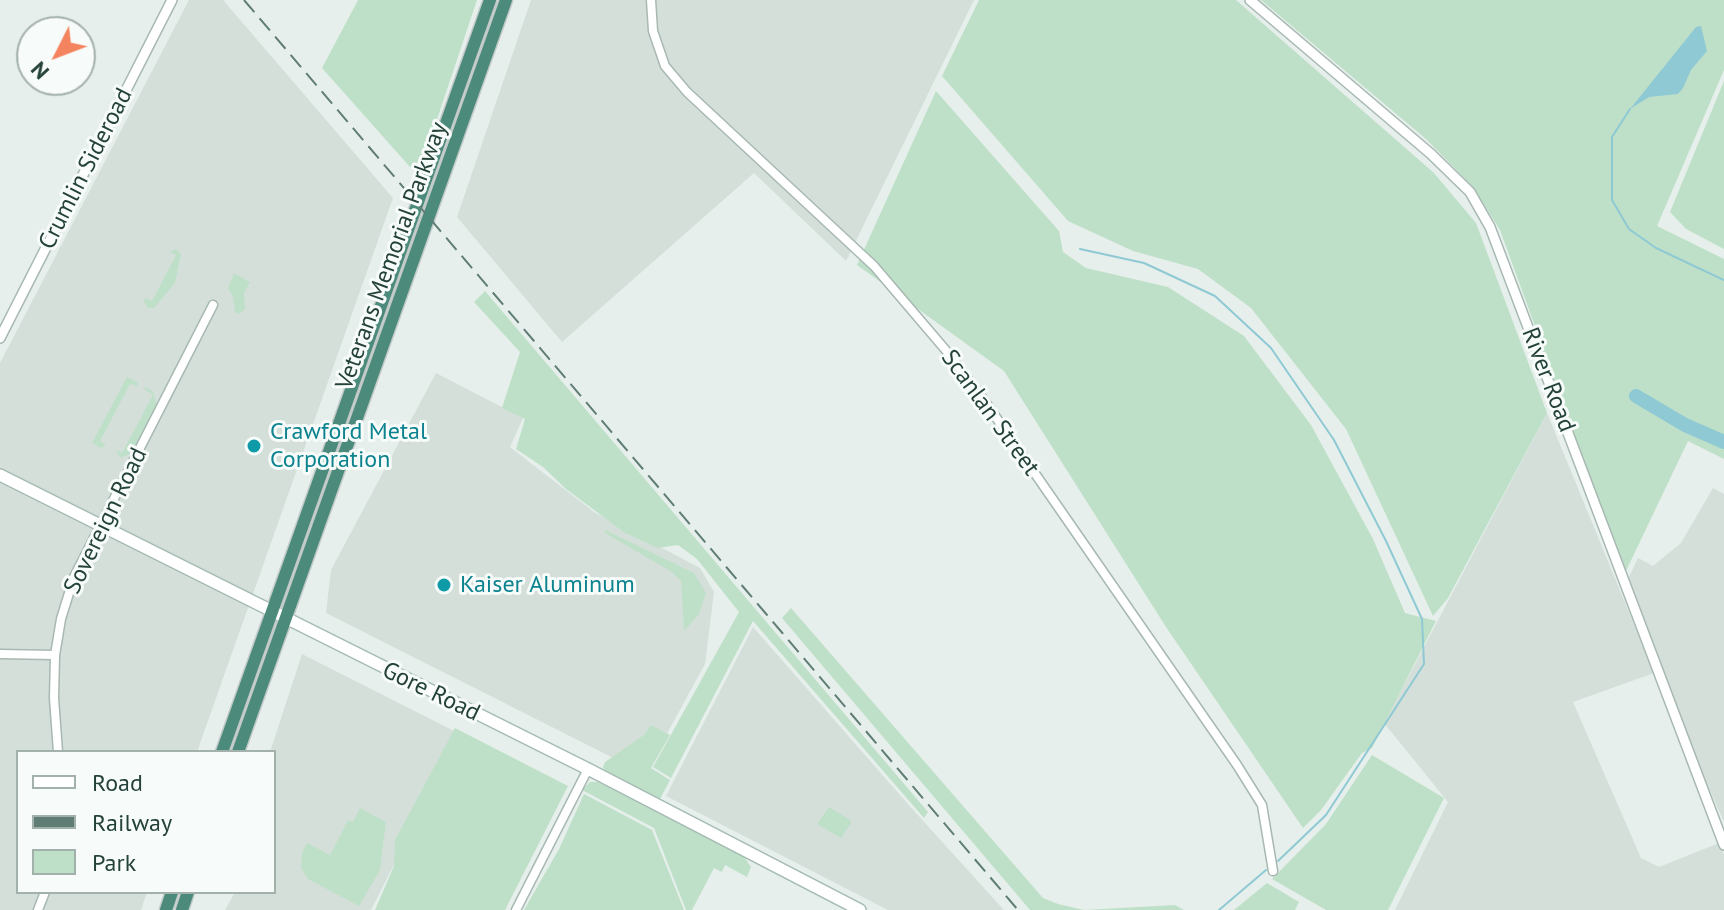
<!DOCTYPE html>
<style>
body{margin:0}
#map{position:relative;width:1724px;height:910px;overflow:hidden;background:#e6efeb;font-family:"PT Sans",sans-serif}
canvas{display:block}
.legend{position:absolute;left:16px;top:750px;width:260px;height:144px;box-sizing:border-box;background:#f7fbf9;border:2px solid #a3b1ad;margin:0;padding:10px 14px;list-style:none;font-size:24px;color:#24423a}
.legend li{display:flex;align-items:center;gap:16px;height:40px}
.legend b{width:40px;border:2px solid #a3b1ad}
.north{position:absolute;left:16px;top:16px;width:80px;height:80px;box-sizing:border-box;background:#f7fbf9;border:2px solid #a3b1ad;border-radius:50%;rotate:228deg;font-size:22px;font-weight:700;line-height:32px;text-align:center;color:#24423a}
.north::after{content:'';display:block;margin:auto;width:28px;height:36px;background:#f4845f;clip-path:polygon(50% 0,100% 100%,50% 72%,0 100%)}
</style>
<div id="map">
<canvas width="1724" height="910"></canvas>
<ul class="legend">
<li><b style="height:10px;background:#fff"></b>Road</li>
<li><b style="height:10px;background:#5f7d75"></b>Railway</li>
<li><b style="height:22px;background:#bfe0c8"></b>Park</li>
</ul>
<div class="north">N</div>
</div>
<script>
const context = document.querySelector('canvas').getContext('2d');
context.lineJoin = 'round';
function paint(path, color) { context.fillStyle = color; context.fill(path, 'evenodd'); }
const poly = rows => new Path2D(rows.map(r => 'M' + r).join(''));
function strokePath(path, color, width, dash) { context.strokeStyle = color; context.lineWidth = width; context.lineCap = dash ? 'butt' : 'round'; context.setLineDash(dash || []); context.stroke(path); }
function write(font, color, halo, rows, align = 'center') {
  context.font = font + ' "PT Sans",sans-serif'; context.lineWidth = 6; context.setLineDash([]); context.textBaseline = 'middle'; context.strokeStyle = halo; context.fillStyle = color; for (const [text, x, y, turn = 0] of rows) {
    context.save(); context.translate(x, y); context.rotate((+turn || 0) * Math.PI / 180); context.textAlign = isNaN(turn) ? turn : align; if (halo) context.strokeText(text, 0, 0); context.fillText(text, 0, 0); context.restore();
  }
}
paint(poly([
 [189,0,223,0,393,198,197,752,18,752,18,892,147,892,141,910,0,910,0,363],
 [531,0,974,0,846,261,754,173,562,342,457,217],
 [436,373,523,418,510,447,594,512,700,568,714,592,705,664,645,774,326,613,331,570],
 [1547,413,1654,673,1573,702,1641,858,1659,867,1719,843,1724,855,1724,910,1395,910,1448,802,1384,723],
 [1713,488,1724,494,1724,822,1689,743,1628,579,1638,558,1653,566,1681,543],
 [753,627,906,802,1004,910,888,910,666,796],
 [302,654,460,734,371,910,225,910,235,892,274,892,274,752,270,752]
]), '#d4dfda');
paint(poly([
 [358,0,477,0,418,176,322,68],
 [979,0,1236,0,1434,173,1476,223,1547,413,1448,598,1433,616,1346,429,1251,308,1198,269,1133,251,1068,221,942,76],
 [1261,0,1724,0,1724,70,1657,226,1724,259,1724,459,1688,441,1625,573,1500,230,1473,187,1426,139],
 [1724,81,1724,249,1686,229,1670,212],
 [936,91,1059,231,1063,252,1086,268,1168,287,1244,336,1311,425,1373,539,1405,613,1436,621,1372,748,1362,753,1321,810,1303,828,1166,627,1004,371,857,265],
 [176,249,181,254,175,283,154,308,148,308,144,302,145,298,152,301,176,255,170,252],
 [234,273,250,282,244,293,245,309,239,314,235,312,233,297,228,288],
 [485,291,928,812,924,818,753,621,671,778,653,767,739,612,697,559,678,545,658,548,625,533,566,489,543,467,516,449,525,419,502,408,520,352,474,302],
 [127,377,137,382,138,386,130,384,100,441,106,445,101,448,92,443],
 [146,387,153,392,157,406,132,453,120,458,116,450,122,453,153,395,144,389],
 [605,530,694,573,706,593,699,614,684,631,681,581,672,572,605,533],
 [791,608,1043,898,1058,904,1084,910,1175,905,1184,910,1030,910,782,618],
 [651,725,670,735,651,768,670,780,660,799,605,771,603,767,605,762,644,735],
 [455,728,568,786,505,910,375,910,394,866,395,840],
 [1372,755,1444,798,1388,910,1326,910,1272,879,1326,824],
 [590,782,598,782,744,857,751,867,747,877,725,865,722,872,714,868,692,910,686,910,654,828,582,790],
 [584,794,652,830,684,910,524,910,559,849],
 [829,807,850,820,851,823,841,838,817,824],
 [360,808,386,822,380,870,359,906,308,879,301,868,302,853,307,843,330,855,348,820,353,822],
 [1267,883,1299,902,1295,910,1234,910]
]), '#bfe0c8');
paint(poly([
 [1701,26,1707,51,1691,70,1683,88,1678,94,1649,97,1630,109,1696,27]
]), '#8ec9d4');
strokePath(poly([
 [1630,109,1612,137,1612,200,1629,229,1656,248,1724,280],
 [1080,249,1144,263,1215,296,1271,348,1334,440,1386,541,1422,619,1424,664,1326,815,1278,861],
 [1219,910,1266,870]
]), '#8ec9d4', 2);
strokePath(poly([
 [1636,396,1685,425,1724,442]
]), '#8ec9d4', 14);
const minor = poly([
 [651,0,653,31,665,66,687,92,874,266,949,354,984,400,1237,765,1262,805,1273,871],
 [0,654,55,655],
 [58,752,54,698,55,655,61,619,74,577,213,305],
 [38,910,45,892],
 [516,910,588,769]
]);
const tertiary = poly([
 [1250,0,1431,154,1470,192,1490,227,1724,845],
 [0,338,172,0]
]);
const secondary = poly([
 [0,475,588,769,860,910]
]);
const trunk = poly([
 [222,752,490,0],
 [238,752,506,0],
 [166,910,172,892],
 [182,910,188,892]
]);
strokePath(minor, '#a8b8b2', 11);
strokePath(tertiary, '#a8b8b2', 12);
strokePath(secondary, '#a4bbb3', 14);
strokePath(trunk, '#c2cac8', 15);
strokePath(minor, '#fff', 8);
strokePath(tertiary, '#fff', 9);
strokePath(secondary, '#fff', 11);
strokePath(trunk, '#4c8a7c', 12);
strokePath(poly([
 [244,0,1018,910]
]), '#5f7d75', 2, [16, 8]);
for (const [x, y, r, color] of [
 [254,446,8,"#0f9aa8"],
 [444,585,8,"#0f9aa8"]
]) { const dot = new Path2D(); dot.arc(x, y, r, 0, 2 * Math.PI); context.fillStyle = color; context.fill(dot); strokePath(dot, '#f7fbf9', 3); }
write('24px', '#24423a', '#f7fbf9', [
 ["Crumlin Sideroad",86,169,-63],
 ["Veterans Memorial Parkway",392,256,-70],
 ["River Road",1548,380,69],
 ["Scanlan Street",990,413,54],
 ["Sovereign Road",106,521,-64],
 ["Gore Road",431,692,26]
]);
write('24px', '#0d838f', '#f7fbf9', [
 ["Crawford Metal",270,432],
 ["Corporation",270,460],
 ["Kaiser Aluminum",460,585]
], 'left');
</script>
